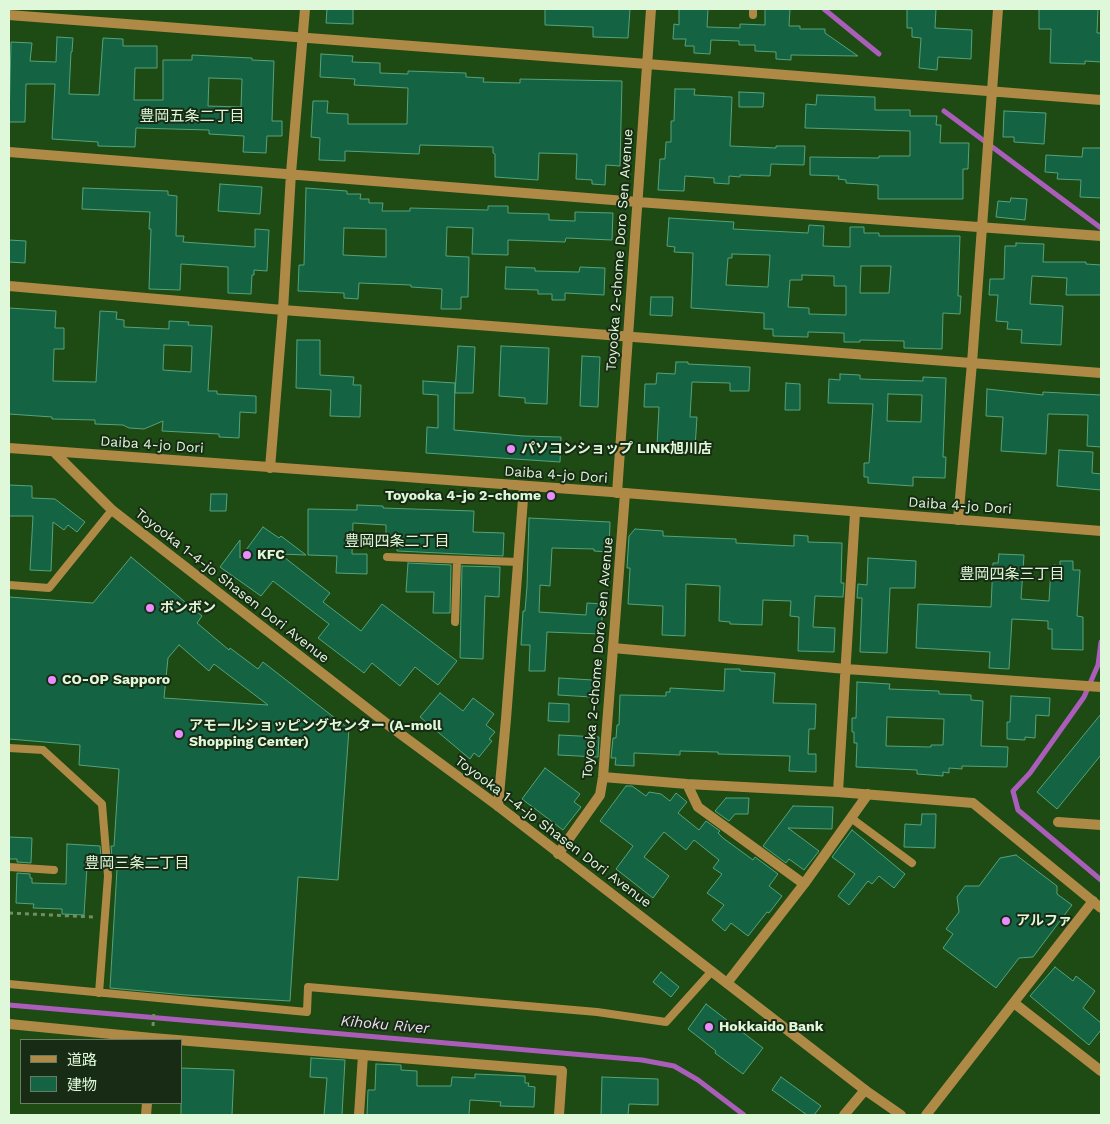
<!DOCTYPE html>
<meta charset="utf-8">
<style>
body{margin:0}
#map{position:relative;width:1110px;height:1124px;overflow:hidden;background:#1e4a14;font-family:"Work Sans","Noto Sans JP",sans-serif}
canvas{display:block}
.frame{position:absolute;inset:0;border:10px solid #dff8d9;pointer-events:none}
.legend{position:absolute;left:20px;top:1039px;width:162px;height:65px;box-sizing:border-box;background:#182b14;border:1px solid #687d63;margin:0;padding:6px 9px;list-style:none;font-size:15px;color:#dff8d9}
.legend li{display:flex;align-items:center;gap:10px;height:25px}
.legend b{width:25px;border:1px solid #687d63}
</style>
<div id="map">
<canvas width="1110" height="1124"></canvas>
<div class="frame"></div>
<ul class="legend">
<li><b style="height:6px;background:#af8a47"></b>道路</li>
<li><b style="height:14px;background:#146443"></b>建物</li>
</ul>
</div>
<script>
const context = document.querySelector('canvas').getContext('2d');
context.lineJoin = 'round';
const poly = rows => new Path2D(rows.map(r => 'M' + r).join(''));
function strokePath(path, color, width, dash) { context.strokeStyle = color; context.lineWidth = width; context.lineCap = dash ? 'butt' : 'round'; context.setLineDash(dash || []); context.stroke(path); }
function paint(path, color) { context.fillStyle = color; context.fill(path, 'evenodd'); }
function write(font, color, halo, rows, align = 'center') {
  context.font = font + ' "Work Sans","Noto Sans JP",sans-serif'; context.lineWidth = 4; context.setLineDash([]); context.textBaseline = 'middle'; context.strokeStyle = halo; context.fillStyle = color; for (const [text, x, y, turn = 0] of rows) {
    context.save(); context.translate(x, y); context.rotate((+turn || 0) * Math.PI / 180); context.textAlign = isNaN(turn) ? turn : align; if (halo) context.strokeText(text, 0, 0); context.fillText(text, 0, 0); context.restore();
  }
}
strokePath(poly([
 [824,9,879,54],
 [944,111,1101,228],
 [1101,642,1098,665,1084,697,1030,773,1013,791,1018,810,1101,880],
 [9,1005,642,1060,674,1066,698,1080,744,1115]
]), '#aa5eba', 5);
const building = poly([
 [327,9,353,9,353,24,326,23,327,9],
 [545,9,630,9,628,38,593,37,593,27,545,25,545,9],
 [679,9,708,9,707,27,740,28,740,24,765,25,765,9,790,9,789,26,800,26,800,29,825,29,825,33,858,56,791,55,791,60,776,59,776,52,755,51,755,45,739,45,739,41,711,40,710,54,694,53,694,46,685,46,686,39,673,39,674,24,679,25,679,9],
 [907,9,936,9,935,28,972,30,971,59,938,57,937,70,919,68,921,38,912,37,912,28,907,28,907,9],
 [1039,9,1098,9,1097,33,1101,33,1101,62,1085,61,1085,64,1050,63,1051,29,1039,29,1039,9],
 [57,37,73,38,72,52,71,52,69,94,99,95,103,38,123,39,123,46,157,46,157,68,135,68,134,100,163,100,163,60,192,60,192,55,252,58,252,60,274,61,272,121,282,121,282,136,267,136,266,153,243,152,244,136,209,134,209,130,136,128,135,147,98,146,98,142,52,139,55,84,26,84,25,122,9,122,11,42,32,43,30,61,56,62,57,37],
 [209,78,242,79,241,107,208,106,209,78],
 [321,54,353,56,352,62,380,63,380,73,408,74,408,71,466,73,466,77,484,78,483,82,520,83,520,79,622,81,620,166,606,165,605,185,592,184,592,180,576,179,577,154,539,153,538,180,495,177,495,154,493,153,493,147,420,145,419,154,345,151,345,161,319,160,320,138,311,137,313,101,328,101,327,113,348,114,348,124,407,124,408,88,354,85,355,79,320,77,321,54],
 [675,89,695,89,694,95,732,97,730,146,776,148,776,146,805,146,804,165,771,164,770,176,740,175,740,177,729,176,729,184,714,183,714,178,685,176,684,191,658,190,660,159,665,159,666,142,671,142,671,121,674,121,675,89],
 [739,92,764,93,763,107,739,107,739,92],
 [817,95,875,97,875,110,910,110,910,116,937,116,936,125,941,125,940,143,969,143,968,169,963,169,963,199,878,199,878,185,846,183,846,180,838,179,839,176,810,175,810,157,879,158,879,156,910,156,910,131,805,128,806,104,816,105,817,95],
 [1004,111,1046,113,1044,144,1014,142,1014,137,1003,137,1004,111],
 [1083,148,1101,148,1101,198,1080,197,1081,180,1057,179,1058,173,1045,172,1046,155,1082,157,1083,148],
 [220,184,262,187,260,214,218,211,220,184],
 [83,188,168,191,168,195,177,196,176,236,184,236,183,242,255,247,255,229,269,230,267,271,254,270,254,275,252,275,251,294,228,293,228,267,181,264,180,290,149,289,151,229,149,229,150,212,82,209,83,188],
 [306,188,347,191,347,194,361,194,360,199,369,199,369,203,383,203,382,211,410,211,410,208,488,210,488,206,508,206,508,213,549,214,549,220,575,221,575,212,613,213,612,240,566,238,565,242,508,240,508,255,472,254,473,228,447,227,446,256,469,257,468,297,461,297,461,309,441,309,442,289,411,287,411,285,359,283,358,299,344,298,344,293,298,291,299,265,304,265,306,188],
 [344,228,386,229,386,257,343,255,344,228],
 [1011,198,1027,199,1025,220,996,217,998,201,1010,202,1011,198],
 [669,218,734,222,733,229,808,233,809,225,824,226,823,246,850,247,850,227,864,227,864,233,879,233,879,236,960,236,958,296,961,296,960,314,943,313,942,349,904,348,904,341,860,340,860,342,844,342,844,333,808,332,808,337,773,336,773,329,764,329,764,313,691,308,693,253,674,252,675,247,667,246,669,218],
 [732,254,770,255,768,287,726,285,728,258,732,258,732,254],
 [861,266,891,266,889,293,860,293,861,266],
 [802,275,834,276,834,286,846,286,846,315,809,314,809,308,788,307,790,280,802,280,802,275],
 [9,240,26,241,25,263,9,262,9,240],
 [1016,243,1044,244,1043,262,1086,262,1086,264,1101,265,1101,295,1066,295,1067,278,1032,276,1030,304,1063,306,1061,345,1021,343,1022,330,1007,329,1008,322,996,321,998,295,989,295,990,279,1004,279,1005,246,1016,246,1016,243],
 [506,267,535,268,535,271,579,272,580,267,605,268,604,295,565,293,565,300,552,300,552,294,538,294,538,290,505,289,506,267],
 [651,297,673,297,672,316,650,315,651,297],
 [9,308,56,311,55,328,64,328,64,349,54,349,53,381,96,382,100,311,117,312,116,319,124,320,124,327,169,329,169,321,189,322,188,325,212,326,208,391,217,391,217,394,256,396,256,413,240,412,239,438,219,437,219,434,162,431,163,421,144,429,129,428,123,425,95,424,95,420,52,419,52,417,9,414,9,308],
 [164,345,192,346,191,372,163,370,164,345],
 [297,340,320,340,320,375,354,377,353,385,361,385,360,417,330,416,331,390,296,388,297,340],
 [458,346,475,347,473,393,455,393,458,346],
 [501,346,549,348,547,404,525,403,525,398,499,396,501,346],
 [582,356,600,357,598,407,580,406,582,356],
 [676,362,688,362,688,364,750,367,749,391,730,391,730,383,692,382,690,417,697,417,695,448,657,446,659,407,644,407,645,384,656,384,657,373,675,374,676,362],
 [840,374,860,375,860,379,889,380,923,381,923,377,946,378,943,457,946,457,945,478,913,477,913,486,868,483,868,477,864,477,864,463,869,463,873,404,828,403,829,379,840,380,840,374],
 [888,394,922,395,921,422,887,421,888,394],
 [423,381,455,383,454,430,523,436,561,437,560,462,426,453,427,427,438,428,438,395,423,394,423,381],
 [786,383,800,384,800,410,785,410,786,383],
 [987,389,1043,395,1043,392,1101,395,1101,447,1087,446,1088,415,1048,414,1046,454,1001,451,1003,417,986,416,987,389],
 [1059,450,1093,452,1092,473,1101,474,1101,490,1057,486,1059,450],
 [9,485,32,486,32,498,55,499,85,522,77,532,68,525,64,530,53,522,51,571,30,570,33,516,9,516,9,485],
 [211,494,227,494,226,511,210,511,211,494],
 [357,505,383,506,383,508,474,511,473,532,504,533,503,556,397,551,397,538,386,538,386,525,353,523,352,554,367,554,367,574,336,573,337,556,308,555,308,509,357,510,357,505],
 [529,518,610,522,609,552,594,551,594,549,552,548,550,586,540,585,539,612,586,615,587,603,603,604,601,634,547,632,545,671,529,671,530,645,521,645,523,611,525,611,527,586,529,518],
 [263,527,279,538,281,536,306,555,280,554,330,593,323,602,361,631,382,604,457,661,438,685,415,667,400,686,372,663,364,673,318,638,329,624,273,581,261,596,220,567,240,540,240,558,263,527],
 [635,529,663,531,663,536,736,539,736,543,794,546,794,535,808,536,808,542,842,543,841,583,844,583,843,597,815,596,813,627,835,628,834,652,798,651,799,617,790,616,791,601,763,600,762,625,730,624,730,622,719,621,720,586,686,584,685,636,662,635,663,606,628,604,630,568,627,568,629,536,635,529],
 [999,554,1024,555,1021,599,1049,601,1051,568,1054,569,1054,565,1060,566,1060,561,1073,561,1073,570,1080,570,1077,616,1083,617,1083,650,1052,649,1052,629,1048,629,1048,621,1012,619,1009,669,989,668,990,652,916,648,918,604,991,607,993,563,998,563,999,554],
 [131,557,202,616,197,623,229,650,230,648,258,669,263,662,349,729,338,880,298,877,290,1001,186,995,110,988,117,869,113,869,111,846,114,846,119,769,79,765,80,745,9,739,9,597,93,603,131,557],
 [179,645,209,671,214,664,268,705,164,698,168,658,179,645],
 [868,558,916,561,915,588,890,588,887,653,860,652,862,598,857,598,858,584,867,585,868,558],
 [408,563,451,565,450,613,433,613,434,592,406,592,408,563],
 [462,566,500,567,499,597,485,596,483,659,460,658,462,566],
 [725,669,740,669,740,671,775,673,773,703,816,704,815,729,809,729,808,754,816,754,816,772,789,771,790,756,718,754,718,752,680,751,680,755,634,753,634,766,615,765,616,758,611,758,613,738,616,738,617,725,619,725,620,695,666,696,666,692,670,692,670,688,724,691,725,669],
 [559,678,593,680,592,697,558,695,559,678],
 [857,682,890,684,889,689,939,691,939,694,971,695,971,700,983,701,981,746,1008,747,1007,767,962,766,962,769,949,768,949,773,943,772,943,776,917,774,917,770,856,767,857,743,854,743,854,732,852,732,852,718,856,718,857,682],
 [887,717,944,719,943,745,931,745,931,747,886,746,887,717],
 [440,693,463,711,473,698,494,714,486,725,495,732,489,739,492,741,479,757,474,753,470,759,420,717,440,693],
 [1011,696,1050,698,1049,716,1036,715,1035,738,1025,737,1025,740,1007,739,1007,722,1010,722,1011,696],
 [549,703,569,704,569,722,548,721,549,703],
 [1101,714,1101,755,1057,809,1037,792,1101,714],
 [559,735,599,737,598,757,558,755,559,735],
 [545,768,580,794,574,802,581,807,563,830,522,799,545,768],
 [626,786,632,786,646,796,649,792,661,794,670,801,676,793,687,802,678,813,699,830,706,821,720,831,718,833,723,838,753,860,755,857,778,874,769,886,782,896,769,913,767,912,748,936,731,923,725,931,712,920,724,905,707,893,722,874,713,868,719,860,694,840,686,850,664,832,644,857,669,876,653,898,616,869,633,846,600,821,626,786],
 [726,798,749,798,748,814,735,814,729,821,715,811,726,798],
 [793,806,833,807,832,829,788,828,819,851,804,870,789,859,786,863,763,846,793,806],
 [922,814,936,814,935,848,904,847,905,824,921,825,922,814],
 [852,830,905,874,894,888,879,876,872,884,868,881,849,905,838,896,855,874,832,857,852,830],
 [9,837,32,838,31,863,17,862,17,859,9,859,9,837],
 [67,844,100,846,102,868,87,867,84,915,62,914,62,909,33,908,34,904,16,903,17,873,30,874,30,878,32,878,32,883,66,884,67,844],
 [1016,855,1057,886,1057,894,1072,905,1033,957,1019,958,996,988,943,948,953,934,946,929,959,912,957,897,965,886,979,886,1000,858,1016,855],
 [1055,967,1073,981,1076,976,1095,991,1083,1008,1101,1023,1101,1030,1089,1045,1030,996,1055,967],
 [661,972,679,987,671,997,653,982,661,972],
 [706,1004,763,1048,743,1074,715,1053,716,1051,688,1029,706,1004],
 [311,1058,345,1060,342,1115,324,1115,327,1078,310,1077,311,1058],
 [376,1064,401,1065,401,1070,417,1071,417,1086,451,1086,452,1077,475,1078,475,1074,525,1076,525,1083,529,1083,528,1086,535,1087,534,1107,500,1106,501,1102,470,1100,469,1115,367,1115,368,1090,375,1090,376,1064],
 [181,1068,234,1070,232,1115,181,1115,181,1068],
 [602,1077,658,1079,658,1105,629,1104,628,1115,601,1115,602,1077],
 [781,1077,821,1106,814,1115,807,1115,772,1090,781,1077]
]);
paint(building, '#146443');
strokePath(building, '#56a27b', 1);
strokePath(poly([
 [9,913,93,917],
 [153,1026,154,1010]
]), '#6c9063', 3, [4, 4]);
strokePath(poly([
 [753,15,753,9],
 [387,557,518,562],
 [9,585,49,588,112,510],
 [455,622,457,561],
 [9,748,43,750,102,804,108,876,99,993],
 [851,818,912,863],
 [9,867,54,870],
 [9,984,307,1012,308,987,597,1012,666,1022,712,971]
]), '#af8a47', 8);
strokePath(poly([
 [9,15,647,64,1101,100],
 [9,152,638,202,1101,236],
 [9,286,283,310,1101,373],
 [270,468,283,310,291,173,305,9],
 [617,493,651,9],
 [958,520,972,363,998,9],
 [613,648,846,669,1101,687],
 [603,777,687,784,838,792,973,803,1101,908],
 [687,784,698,807,804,884],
 [838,792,855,513],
 [498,806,506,719,524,486],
 [1058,822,1101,825],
 [558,854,600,795,603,777,625,493],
 [727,983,804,884,868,794],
 [1014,1003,1101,1071],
 [9,1024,152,1038,562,1071],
 [146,1115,147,1103],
 [359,1115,363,1055],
 [844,1115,865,1090],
 [926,1115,1093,901]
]), '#af8a47', 10);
strokePath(poly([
 [9,448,625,493,1101,531],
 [54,452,112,510,391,727,498,806,865,1090,901,1115],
 [559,1115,562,1071]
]), '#af8a47', 10);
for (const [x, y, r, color] of [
 [511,449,5,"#e98dfe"],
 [551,496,5,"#e98dfe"],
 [247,555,5,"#e98dfe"],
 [150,608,5,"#e98dfe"],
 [52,680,5,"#e98dfe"],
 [179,734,5,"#e98dfe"],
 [1006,921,5,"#e98dfe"],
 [709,1027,5,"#e98dfe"]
]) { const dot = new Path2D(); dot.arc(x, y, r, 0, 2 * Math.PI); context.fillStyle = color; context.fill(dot); strokePath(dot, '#182b14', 2); }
write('14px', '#dff8d9', '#182b14', [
 ["Toyooka 2-chome Doro Sen Avenue",620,250,-86],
 ["Daiba 4-jo Dori",152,445,4],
 ["Daiba 4-jo Dori",556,475,4],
 ["Daiba 4-jo Dori",960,506,4],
 ["Toyooka 1-4-jo Shasen Dori Avenue",232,586,38],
 ["Toyooka 2-chome Doro Sen Avenue",598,658,-85],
 ["Toyooka 1-4-jo Shasen Dori Avenue",553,832,37]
]);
write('bold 14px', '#dff8d9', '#182b14', [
 ["パソコンショップ LINK旭川店",521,449],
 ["Toyooka 4-jo 2-chome",541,496,"right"],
 ["KFC",257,555],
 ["ボンボン",160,608],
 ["CO-OP Sapporo",62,680],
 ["アモールショッピングセンター (A-moll",189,726],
 ["Shopping Center)",189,742],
 ["アルファ",1016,921],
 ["Hokkaido Bank",719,1027]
], 'left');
write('15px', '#dff8d9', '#182b14', [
 ["豊岡五条二丁目",192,117],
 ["豊岡四条二丁目",397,542],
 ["豊岡四条三丁目",1012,575],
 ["豊岡三条二丁目",137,864]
]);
write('italic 15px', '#efdcf4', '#182b14', [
 ["Kihoku River",385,1025,5]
]);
</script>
